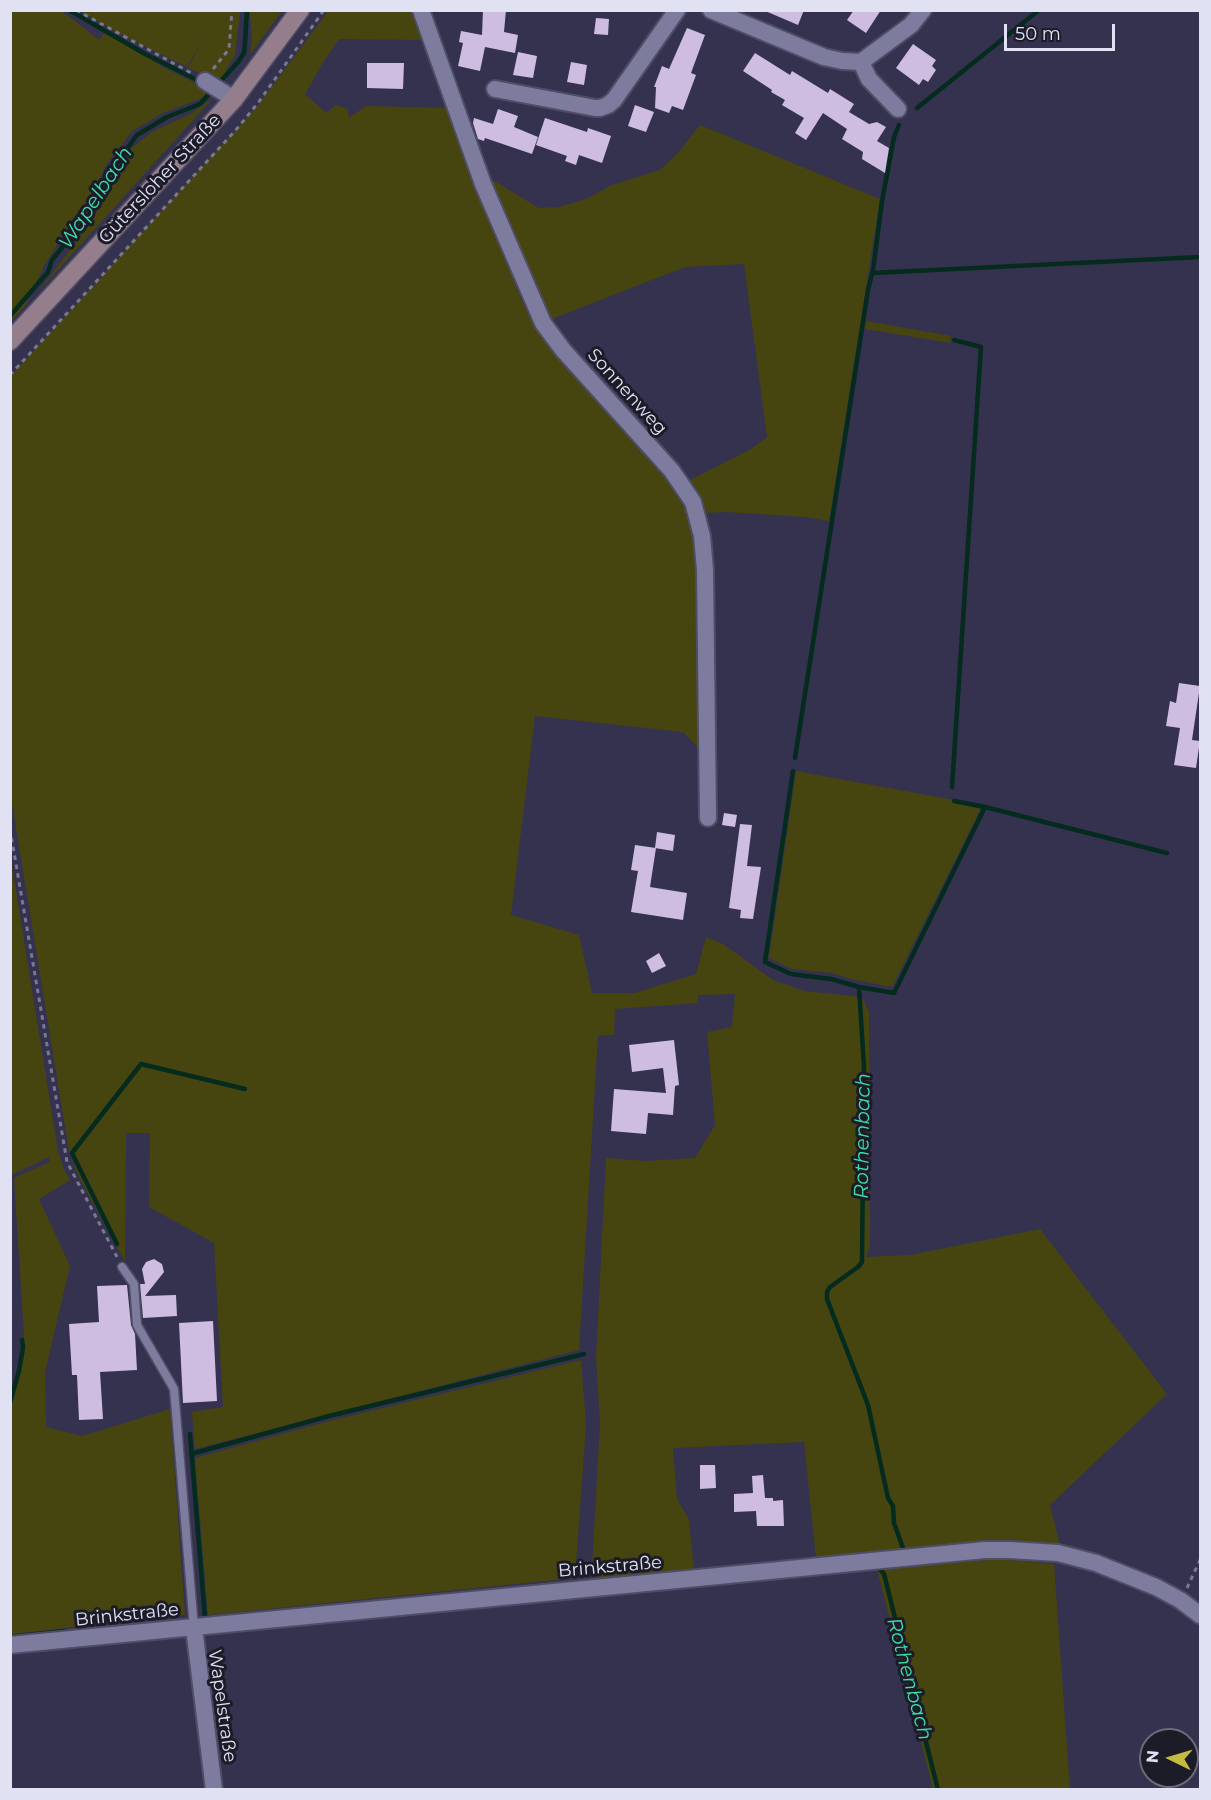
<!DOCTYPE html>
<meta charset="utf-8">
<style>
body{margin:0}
#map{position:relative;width:1211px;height:1800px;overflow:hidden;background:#34324f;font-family:Montserrat,sans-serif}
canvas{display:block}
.frame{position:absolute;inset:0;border:12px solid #e1e1f4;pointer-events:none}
.north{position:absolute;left:1139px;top:1728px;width:60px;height:60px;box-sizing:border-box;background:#1c1c29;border:2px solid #6b6b7a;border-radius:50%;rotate:275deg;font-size:16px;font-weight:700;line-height:24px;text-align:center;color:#e1e1f4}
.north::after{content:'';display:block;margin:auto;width:21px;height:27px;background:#c3bd3e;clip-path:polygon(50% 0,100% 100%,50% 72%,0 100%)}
.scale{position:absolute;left:1004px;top:24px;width:111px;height:27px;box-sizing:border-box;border:3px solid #e1e1f4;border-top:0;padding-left:8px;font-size:18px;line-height:21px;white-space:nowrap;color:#e1e1f4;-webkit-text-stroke:4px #1c1c29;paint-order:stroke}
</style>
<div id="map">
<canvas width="1211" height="1800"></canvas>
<div class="frame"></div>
<div class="north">N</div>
<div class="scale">50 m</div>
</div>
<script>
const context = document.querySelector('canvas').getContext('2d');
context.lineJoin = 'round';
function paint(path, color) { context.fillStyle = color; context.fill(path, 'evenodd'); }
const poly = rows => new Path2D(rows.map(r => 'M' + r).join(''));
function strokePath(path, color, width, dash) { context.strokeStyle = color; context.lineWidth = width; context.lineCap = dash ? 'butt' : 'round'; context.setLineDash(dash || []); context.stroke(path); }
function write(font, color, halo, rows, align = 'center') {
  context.font = font + ' Montserrat,sans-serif'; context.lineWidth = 6; context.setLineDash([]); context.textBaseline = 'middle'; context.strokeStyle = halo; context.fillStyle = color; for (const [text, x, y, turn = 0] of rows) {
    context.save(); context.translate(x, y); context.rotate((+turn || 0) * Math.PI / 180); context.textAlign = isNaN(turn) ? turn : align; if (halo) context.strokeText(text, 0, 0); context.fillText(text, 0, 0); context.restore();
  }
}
paint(poly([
 [11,11,62,11,99,40,106,30,161,66,209,90,202,98,163,113,132,131,106,165,89,201,71,230,64,234,44,266,26,305,11,321],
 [80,11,240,11,235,55,220,81,188,68,205,35,187,67,122,35],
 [250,11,282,11,249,56,252,43],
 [328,11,415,11,426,40,339,39,324,61,305,94,326,113,336,105,348,109,349,118,366,106,448,108,520,297,537,330,557,357,688,504,697,539,704,754,683,732,535,716,511,915,579,935,592,993,635,993,696,974,706,937,723,944,773,980,804,991,854,996,863,999,869,1013,870,1245,866,1257,910,1255,1040,1229,1167,1394,1050,1505,1060,1546,1010,1540,961,1543,816,1558,804,1442,673,1448,677,1499,689,1520,694,1569,599,1578,592,1568,600,1423,596,1358,606,1158,646,1161,695,1158,715,1125,707,1032,732,1027,735,994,698,995,698,1003,615,1009,614,1035,598,1035,579,1350,195,1449,192,1412,223,1407,214,1243,149,1207,150,1133,126,1133,125,1262,78,1175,69,1151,11,797,10,377,259,104],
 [214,97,38,292,79,238,94,216,116,172,134,146,152,132,192,113],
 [700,125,880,199,829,521,805,517,726,512,702,513,686,482,751,449,767,437,744,264,685,267,549,320,486,176,539,208,559,207,586,199,612,185,660,170,677,154],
 [866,321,951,336,950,343,865,329],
 [796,771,954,800,953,803,981,808,892,987,851,979,832,973,792,969,769,958],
 [11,860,58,1151,64,1169,70,1180,39,1199,70,1266,45,1372,46,1427,82,1436,170,1409,185,1615,11,1634,11,1410,25,1351,14,1178,50,1162,49,1157,11,1175],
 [581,1360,586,1425,575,1578,208,1615,195,1458,329,1421],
 [988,1560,1012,1560,1054,1564,1070,1789,933,1789,877,1569]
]), '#47450f');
strokePath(poly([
 [69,10,145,54,201,82],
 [917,108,1039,10],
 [872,273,1200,257],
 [10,316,48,272,52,260,65,244,72,240,93,209,107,176,137,135,167,117,200,104,238,62,244,53,245,43,247,10],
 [795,758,868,290,873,270,882,201,894,137,899,125],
 [793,771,765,962,791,974,831,979,859,987,864,1067,862,1262,858,1267,830,1287,827,1292,827,1299,868,1405,888,1498,893,1506,894,1523,903,1548],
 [952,787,981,347,954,340],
 [985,807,1167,853],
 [859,987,894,993,985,807,954,801],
 [117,1244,72,1153,141,1064,245,1089],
 [10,1402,19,1371,23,1347,22,1340],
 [190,1434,205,1618],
 [191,1454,329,1416,584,1354],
 [879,1568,884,1574,938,1790],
 [10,1637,65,1631]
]), '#042b1e', 4.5);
paint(poly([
 [483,10,506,10,504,32,518,35,515,53,485,47,480,71,458,66,463,43,459,42,461,31,482,35],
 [763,10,804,10,798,25],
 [854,10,881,10,866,33,847,20],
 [596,18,609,19,608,35,594,34],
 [687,28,705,35,691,73,696,75,683,110,672,106,669,113,655,108,656,87,654,87,662,66,669,69],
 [913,44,936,60,932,66,936,70,928,82,923,79,919,85,896,68],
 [518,52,537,56,533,78,513,75],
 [755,53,790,75,792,71,828,93,830,89,854,104,849,112,869,124,877,122,886,127,877,141,889,148,885,173,862,159,863,152,842,139,847,129,823,113,806,140,795,133,804,118,782,105,785,100,771,92,772,90,743,71],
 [571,62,587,65,584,85,567,82],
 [367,63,404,63,403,89,367,88],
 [635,105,654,112,646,132,628,126],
 [498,109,518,116,514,127,538,137,532,154,485,138,484,141,478,139,473,123,474,118,493,124],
 [545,118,587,132,588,128,611,136,602,163,579,155,576,165,565,161,567,156,536,145],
 [1179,683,1200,686,1192,740,1200,741,1196,768,1174,765,1180,728,1166,726,1170,701,1176,703],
 [724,813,737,815,735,827,722,825],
 [740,824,752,825,747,866,761,867,753,919,740,918,741,910,729,908],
 [657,832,675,835,673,851,655,848],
 [635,845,656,848,650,887,687,893,683,920,631,912,638,871,631,870],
 [659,953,666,966,652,973,646,961],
 [674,1040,679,1085,675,1086,673,1115,648,1113,646,1134,611,1131,614,1089,666,1093,663,1068,632,1072,629,1045],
 [154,1259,162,1264,164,1272,145,1296,176,1295,177,1316,143,1318,140,1284,145,1284,142,1269,146,1262],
 [127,1285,131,1325,135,1334,137,1370,100,1372,103,1419,79,1420,77,1375,72,1375,69,1324,99,1322,97,1286],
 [213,1321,217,1401,183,1403,179,1323],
 [700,1465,715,1465,716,1488,700,1489],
 [763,1475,765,1498,773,1498,773,1501,783,1500,784,1526,757,1526,756,1511,734,1512,734,1494,753,1493,752,1476]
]), '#cebde1');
const lane = poly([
 [122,1267,134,1284,137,1325,174,1389,194,1628]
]);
const street = poly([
 [421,10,483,184,543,323,563,350,672,471,693,502,702,536,705,570,708,818],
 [711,10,824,57,842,61,861,62,911,25,923,10],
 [861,62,869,79,898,109],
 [205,81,234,99],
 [495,89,595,108,600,108,608,105,614,100,677,10],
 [194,1628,214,1790],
 [10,1645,985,1550,1010,1550,1058,1553,1096,1563,1156,1587,1180,1600,1200,1615]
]);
const secondary = poly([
 [10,341,234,99,300,10]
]);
strokePath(lane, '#4f4d66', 11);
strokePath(street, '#4f4d66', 20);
strokePath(secondary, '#4f4d66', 21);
strokePath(poly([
 [76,10,193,74],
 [213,69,229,49,232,10],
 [10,375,235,131,258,103,324,10],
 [10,829,67,1162,117,1257],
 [1187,1588,1200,1560]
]), '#797891', 3, [4.5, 4.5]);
strokePath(lane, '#7d7c9e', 8);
strokePath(street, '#7d7c9e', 16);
strokePath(secondary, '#957e8b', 18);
write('18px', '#e1e1f4', '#1c1c29', [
 ["Gütersloher Straße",160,179,-47],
 ["Sonnenweg",627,392,48],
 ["Brinkstraße",610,1567,-5],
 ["Brinkstraße",127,1615,-6],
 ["Wapelstraße",222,1706,82]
]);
write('italic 20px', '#3bdfaa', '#1c1c29', [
 ["Wapelbach",96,198,-57],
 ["Rothenbach",863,1136,-89],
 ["Rothenbach",909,1679,75]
]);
</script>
